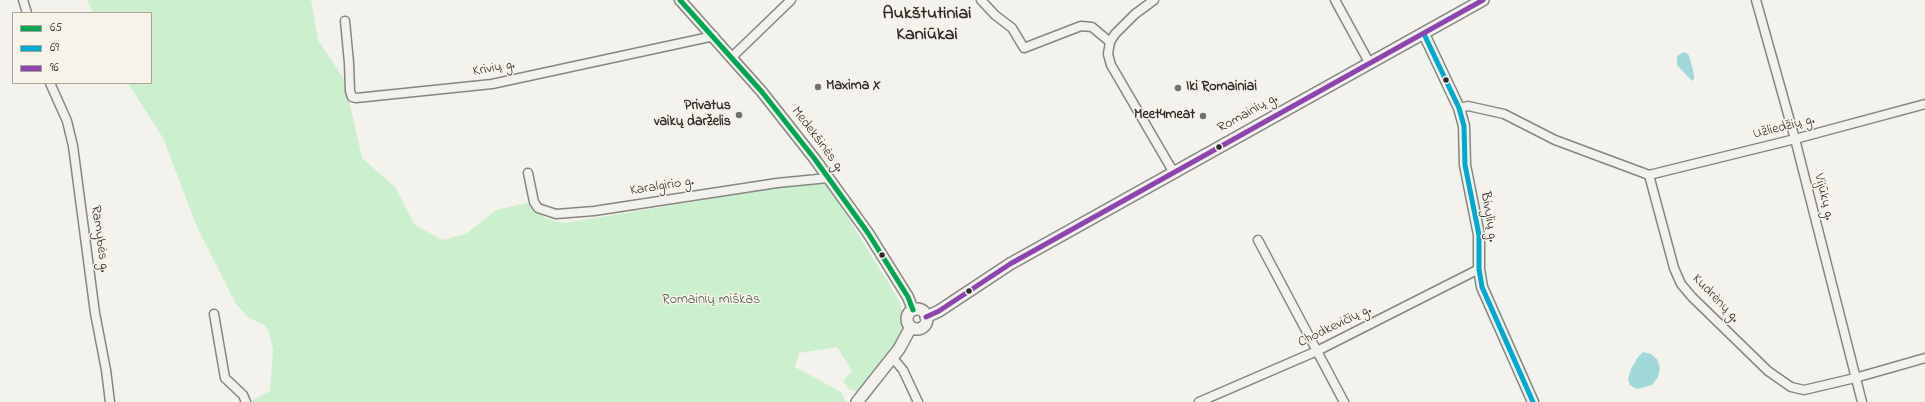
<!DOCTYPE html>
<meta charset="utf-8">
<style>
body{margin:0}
#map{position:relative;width:1925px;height:402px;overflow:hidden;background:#f4f2ec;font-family:"Indie Flower",sans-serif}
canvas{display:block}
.legend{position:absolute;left:12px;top:12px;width:140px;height:72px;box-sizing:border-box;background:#f7f3e8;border:1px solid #a5a39c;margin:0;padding:5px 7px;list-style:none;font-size:12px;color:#2b2b2b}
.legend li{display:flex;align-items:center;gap:8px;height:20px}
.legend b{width:20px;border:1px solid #a5a39c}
</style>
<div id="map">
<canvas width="1925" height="402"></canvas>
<ul class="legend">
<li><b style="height:5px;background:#00a651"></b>65</li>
<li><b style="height:5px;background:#00a9ce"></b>69</li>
<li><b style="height:5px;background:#8e44ad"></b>96</li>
</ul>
</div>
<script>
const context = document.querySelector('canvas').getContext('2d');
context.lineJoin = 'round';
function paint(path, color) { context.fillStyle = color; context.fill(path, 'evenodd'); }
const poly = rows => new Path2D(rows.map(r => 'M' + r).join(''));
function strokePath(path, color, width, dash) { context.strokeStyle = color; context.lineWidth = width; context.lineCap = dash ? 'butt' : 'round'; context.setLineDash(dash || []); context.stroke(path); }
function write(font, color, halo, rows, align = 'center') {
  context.font = font + ' "Indie Flower",sans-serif'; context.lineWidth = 3; context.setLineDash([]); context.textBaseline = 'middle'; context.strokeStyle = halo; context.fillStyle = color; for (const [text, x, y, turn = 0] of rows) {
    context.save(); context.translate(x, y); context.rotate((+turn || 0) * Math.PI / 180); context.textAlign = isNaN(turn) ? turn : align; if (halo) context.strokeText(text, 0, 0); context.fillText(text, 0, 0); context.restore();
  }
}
paint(poly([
 [87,0,311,0,318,40,344,79,362,158,395,187,415,225,442,240,466,234,496,210,527,203,547,219,565,223,825,180,900,302,904,322,899,344,859,391,850,390,843,381,852,371,837,347,799,353,795,367,841,392,846,402,249,402,270,391,273,350,269,331,264,325,249,318,236,304,197,227,163,138,128,83,151,83,151,13,93,13]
]), '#ccefcd');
paint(poly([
 [1684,52,1688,54,1690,58,1694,75,1694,79,1692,81,1677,65,1677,56],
 [1643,352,1651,354,1657,359,1660,368,1658,377,1652,385,1637,389,1630,385,1628,379,1631,369,1638,357]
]), '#a1d9db');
const minor = poly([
 [23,0,27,13],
 [981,0,995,15,1012,28,1024,48,1081,26,1092,27,1110,42],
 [1154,0,1135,14,1115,34,1110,42,1108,54,1111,65,1174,173],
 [1335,0,1370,64],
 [1756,0,1795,139,1862,402],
 [345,21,349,63,350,91,352,97,356,98,492,84,714,36],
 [732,57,791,0],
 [50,83,67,121,73,146,95,313,106,370,110,402],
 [1459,108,1468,106,1504,114,1555,140,1649,175,1674,268,1681,284,1692,297,1768,371,1791,387,1804,390,1855,378,1925,358],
 [528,173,534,202,538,208,556,214,594,211,777,183,828,178],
 [1649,175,1795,139,1925,104],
 [1258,240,1344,402],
 [214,314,225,378,243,395,246,402],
 [892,357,903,370,918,402],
 [1199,402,1317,351,1479,269]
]);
const tertiary = poly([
 [680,0,762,92,814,158,868,233,908,297,913,310],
 [1424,34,1459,108,1464,126,1465,165,1479,235,1479,269,1482,287,1533,402]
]);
const secondary = poly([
 '907 319a10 10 0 1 1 20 0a10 10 0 1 1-20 0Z',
 [926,317,939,311,1010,264,1483,0],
 [857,402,899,349,911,327]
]);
strokePath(minor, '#858582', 11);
strokePath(tertiary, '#858582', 13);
strokePath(secondary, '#858582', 14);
strokePath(minor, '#f2f1ed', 8);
strokePath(tertiary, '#f2f1ed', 10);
strokePath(secondary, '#f2f1ed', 11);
strokePath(poly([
 [680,0,762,92,814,158,868,233,908,297,913,310]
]), '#00a651', 5);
strokePath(poly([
 [1424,34,1459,108,1464,126,1465,165,1479,235,1479,269,1482,287,1533,402]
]), '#00a9ce', 5);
strokePath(poly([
 [926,317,939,311,1010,264,1483,0]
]), '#8e44ad', 5);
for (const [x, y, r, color] of [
 [1446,80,3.5,"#2b2b2b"],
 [818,87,4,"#71716f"],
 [1178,88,4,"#71716f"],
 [739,115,4,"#71716f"],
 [1203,116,4,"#71716f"],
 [1219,147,3.5,"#2b2b2b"],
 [882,255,3.5,"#2b2b2b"],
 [969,291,3.5,"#2b2b2b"]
]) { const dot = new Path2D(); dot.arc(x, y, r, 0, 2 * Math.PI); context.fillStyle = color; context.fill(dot); strokePath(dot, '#f7f3e8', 1.5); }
write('14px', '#2b2b2b', '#f7f3e8', [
 ["Krivių g.",494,69,-10],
 ["Romainių g.",1248,114,-29],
 ["Užliedžių g.",1784,128,-14],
 ["Medekšinės g.",817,140,53],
 ["Karalgirio g.",662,187,-9],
 ["Vijūkų g.",1823,197,76],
 ["Bivylių g.",1488,217,81],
 ["Ramybės g.",99,239,82],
 ["Kudrėnų g.",1715,299,46],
 ["Chodkevičių g.",1335,327,-26]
]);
write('bold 14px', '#2b2b2b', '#f7f3e8', [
 ["Maxima X",826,87],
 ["Iki Romainiai",1186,88],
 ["Privatus",731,107,"right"],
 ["vaikų darželis",731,123,"right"],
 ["Meet4meat",1195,116,"right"]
], 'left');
write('14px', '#4b5b4d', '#f7f3e8', [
 ["Romainių miškas",711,301]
]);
write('bold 18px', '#2b2b2b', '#f7f3e8', [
 ["Aukštutiniai",927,15],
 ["Kaniūkai",927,36]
]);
</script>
